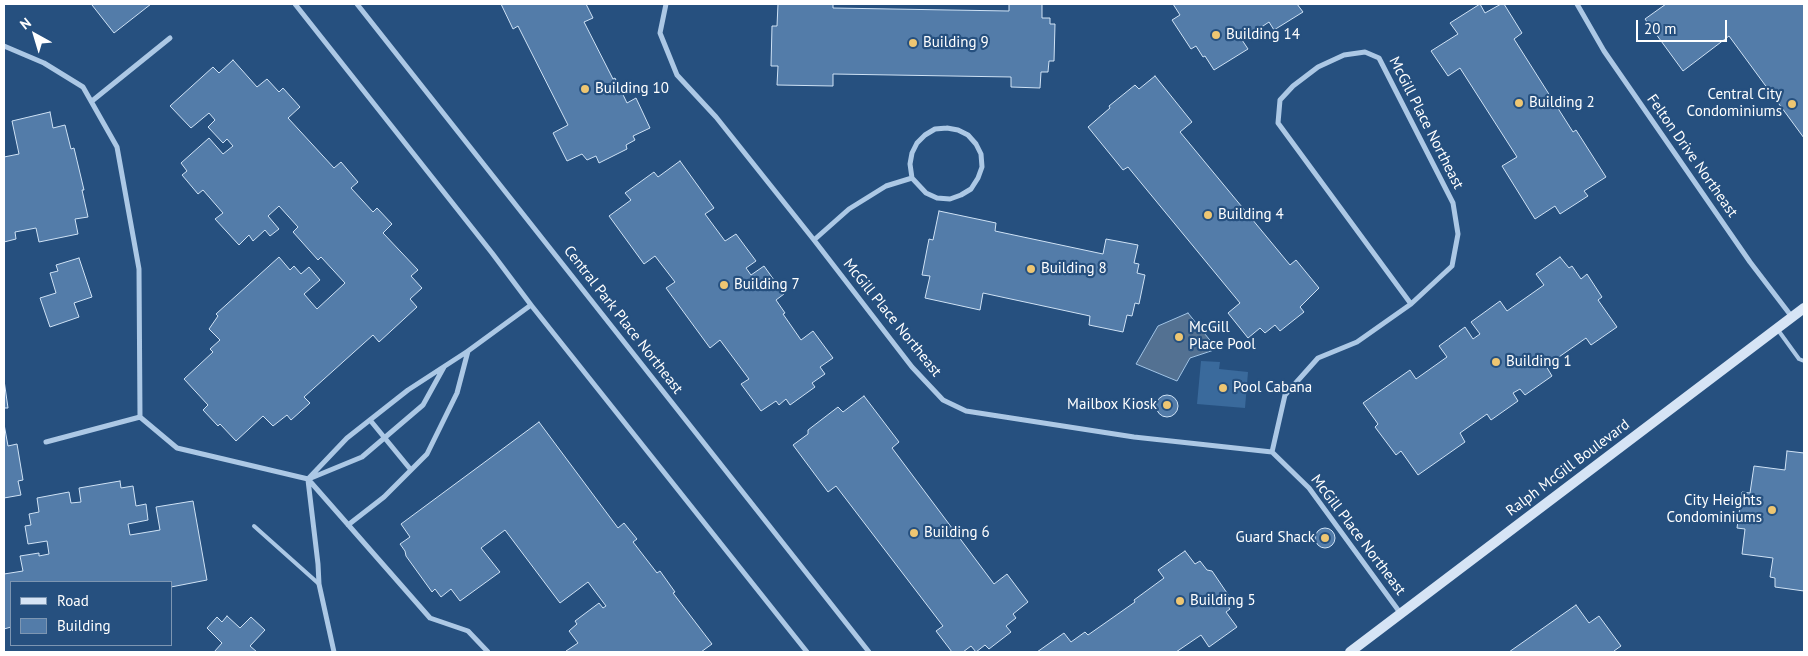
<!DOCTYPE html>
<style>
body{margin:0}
#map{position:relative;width:1808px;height:656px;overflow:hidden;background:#26507f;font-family:"PT Sans",sans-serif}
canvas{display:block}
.frame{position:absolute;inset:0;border:5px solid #fff;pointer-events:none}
.legend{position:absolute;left:10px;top:581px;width:162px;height:65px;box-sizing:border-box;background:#26507f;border:1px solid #7d96b2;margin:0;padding:6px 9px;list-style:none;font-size:15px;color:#fff}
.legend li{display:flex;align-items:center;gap:10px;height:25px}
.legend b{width:25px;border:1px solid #7d96b2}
.north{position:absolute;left:10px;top:10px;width:50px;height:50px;-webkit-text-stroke:4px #26507f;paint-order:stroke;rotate:321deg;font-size:14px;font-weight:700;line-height:20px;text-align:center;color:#fff}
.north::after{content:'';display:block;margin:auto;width:18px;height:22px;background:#fff;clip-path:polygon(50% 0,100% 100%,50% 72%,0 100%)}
.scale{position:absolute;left:1636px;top:20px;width:91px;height:22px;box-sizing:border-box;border:2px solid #fff;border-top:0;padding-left:6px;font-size:15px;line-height:18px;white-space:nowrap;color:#fff;-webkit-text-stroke:4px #26507f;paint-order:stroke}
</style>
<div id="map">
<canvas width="1808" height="656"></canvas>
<div class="frame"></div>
<ul class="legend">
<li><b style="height:6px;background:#d6e4f5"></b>Road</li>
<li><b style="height:14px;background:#537ca9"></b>Building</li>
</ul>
<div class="north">N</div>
<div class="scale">20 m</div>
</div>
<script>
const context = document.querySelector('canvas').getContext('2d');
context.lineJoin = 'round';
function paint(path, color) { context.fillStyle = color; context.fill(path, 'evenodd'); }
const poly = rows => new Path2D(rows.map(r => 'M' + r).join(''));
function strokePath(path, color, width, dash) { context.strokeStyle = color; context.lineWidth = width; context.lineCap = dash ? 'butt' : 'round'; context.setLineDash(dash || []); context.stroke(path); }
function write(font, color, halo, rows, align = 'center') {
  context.font = font + ' "PT Sans",sans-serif'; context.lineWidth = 4.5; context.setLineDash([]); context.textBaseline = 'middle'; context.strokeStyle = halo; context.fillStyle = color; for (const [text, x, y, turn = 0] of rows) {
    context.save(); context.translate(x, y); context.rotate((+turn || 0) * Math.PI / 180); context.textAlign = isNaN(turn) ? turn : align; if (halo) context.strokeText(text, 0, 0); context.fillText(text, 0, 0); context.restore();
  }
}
paint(poly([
 [1201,361,1220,362,1219,369,1248,372,1245,408,1197,404]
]), '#3a6a9c');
const water = poly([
 [1188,313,1217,349,1190,358,1177,381,1136,364,1158,326,1188,313]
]);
paint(water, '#537192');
strokePath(water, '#a1c4e6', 1);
const building = poly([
 [94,4,151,4,114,33,92,5,94,4],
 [501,4,586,4,593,18,584,22,613,79,615,78,627,103,636,98,650,128,633,136,635,140,626,145,627,149,599,163,596,156,587,160,582,154,567,161,553,133,568,125,518,26,513,29,501,4],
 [778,4,833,4,833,8,1009,11,1009,4,1042,4,1042,18,1050,18,1050,24,1055,24,1054,61,1049,61,1048,72,1041,72,1040,88,1011,87,1011,77,833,74,833,86,777,85,778,66,771,66,772,26,777,26,778,4],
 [1173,4,1297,4,1303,12,1274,30,1269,22,1242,40,1248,49,1214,70,1205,56,1203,57,1196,46,1191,49,1172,20,1180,15,1173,4],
 [1480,4,1485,13,1501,4,1504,4,1522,33,1514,39,1573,132,1576,130,1606,177,1584,191,1588,196,1560,214,1555,206,1535,219,1502,166,1517,157,1460,68,1448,76,1431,51,1458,34,1450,23,1480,4],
 [1666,4,1804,4,1804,138,1729,36,1683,71,1645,19,1666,4],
 [233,60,257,87,267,79,279,92,283,88,300,107,288,118,334,168,341,162,358,182,351,188,373,212,377,208,392,224,383,233,418,270,411,276,422,288,410,299,417,307,379,342,373,335,304,397,310,403,291,420,287,415,273,426,263,416,236,441,220,424,218,426,203,410,208,405,184,379,213,352,210,349,220,340,209,329,218,316,216,314,279,257,290,270,294,266,301,274,309,267,320,280,304,294,317,309,345,283,321,257,318,260,293,232,298,227,279,206,268,216,279,229,270,236,265,230,253,241,249,235,239,245,215,219,223,213,203,190,198,194,182,175,187,171,181,163,209,138,223,154,233,146,227,139,223,143,208,127,215,120,209,113,191,128,170,106,213,67,219,73,233,60],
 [1155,76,1192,122,1180,132,1290,265,1296,260,1319,288,1300,307,1304,312,1280,331,1275,325,1265,333,1260,328,1248,338,1228,313,1240,303,1128,167,1123,170,1088,127,1110,108,1109,106,1135,85,1139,89,1155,76],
 [50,112,53,128,65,125,71,149,74,148,84,190,82,190,88,217,75,219,78,234,39,242,36,228,15,232,16,239,4,242,4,157,19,154,12,121,50,112],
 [680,161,714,208,705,214,725,241,736,234,756,261,746,268,751,275,764,266,784,294,776,300,785,313,783,314,801,340,813,331,833,358,820,367,825,374,812,383,815,387,790,405,786,399,779,405,776,401,761,411,741,384,749,379,720,340,710,348,666,288,675,282,655,256,644,264,609,216,631,200,625,193,654,172,658,177,680,161],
 [939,211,996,223,995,231,1103,254,1106,239,1138,245,1134,263,1139,264,1137,273,1145,275,1139,304,1135,303,1132,316,1127,315,1123,332,1089,325,1090,316,983,293,980,310,925,298,930,276,922,275,929,239,933,240,939,211],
 [1560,257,1569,268,1572,266,1581,279,1587,274,1602,297,1598,300,1617,327,1591,345,1586,338,1546,366,1552,376,1525,395,1520,389,1513,393,1518,401,1491,420,1487,414,1460,433,1465,442,1418,475,1401,451,1396,455,1375,427,1378,424,1363,403,1410,370,1416,379,1447,357,1439,346,1465,327,1473,339,1480,334,1471,322,1500,301,1507,311,1544,285,1536,274,1560,257],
 [79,258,92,297,74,303,79,317,50,327,40,298,56,293,50,273,58,271,56,265,79,258],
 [4,380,8,408,4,408,4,380],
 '1156 406a11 11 0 1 1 22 0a11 11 0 1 1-22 0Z',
 [864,396,899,442,892,448,994,584,1007,574,1028,602,1013,614,1016,618,1006,626,1011,632,989,649,985,645,976,652,971,646,963,652,952,652,936,631,943,626,836,486,828,492,793,445,808,434,808,430,838,407,843,412,864,396],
 [539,422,618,528,624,523,637,539,633,542,657,573,660,571,675,592,673,593,712,644,701,652,567,652,566,651,578,643,569,631,577,624,575,621,599,603,603,608,606,606,588,582,560,603,505,530,481,548,500,572,460,601,451,589,441,597,435,589,432,592,406,556,405,551,400,544,410,537,401,524,539,422],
 [4,424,8,446,17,444,23,480,18,481,21,495,4,498,4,424],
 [1787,451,1804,453,1804,591,1775,587,1775,578,1770,577,1773,558,1742,554,1745,529,1737,528,1742,492,1750,493,1754,466,1785,470,1787,451],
 [120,481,121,488,133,486,136,506,146,504,148,520,128,524,130,535,160,530,156,507,193,501,207,580,171,587,171,582,11,582,11,627,4,629,4,574,23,571,20,556,39,553,39,556,49,554,47,541,28,544,25,526,31,525,29,514,39,512,37,498,69,492,71,503,81,502,79,488,120,481],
 '1315 538a10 10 0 1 1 20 0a10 10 0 1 1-20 0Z',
 [1185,551,1195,564,1200,561,1207,570,1212,571,1229,596,1224,600,1230,609,1226,612,1237,627,1209,647,1201,635,1176,652,1037,652,1064,633,1071,642,1085,632,1088,635,1135,602,1134,600,1164,578,1158,570,1185,551],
 [1576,605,1589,623,1599,616,1621,646,1614,651,1615,652,1509,652,1576,605],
 [227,616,240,628,251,617,265,630,250,646,257,652,214,652,222,643,207,628,217,617,222,622,227,616]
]);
paint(building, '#537ca9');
strokePath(building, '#cfe2f5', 1);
strokePath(poly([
 [1778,330,1799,359,1804,361],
 [254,526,319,584]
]), '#acc8e5', 4);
strokePath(poly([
 [295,4,492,253,531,305,807,652],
 [357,4,869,652],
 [666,4,660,33,677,75,716,117,814,240,912,367,943,400,966,411,1134,437,1272,452,1309,488,1401,614],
 [1577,4,1604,51,1750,262,1792,317],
 [4,46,44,63,83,87,117,147,139,269,140,417,177,448,308,479,430,618,468,631,488,652],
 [92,101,170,38],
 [947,128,958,130,968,135,976,144,981,154,982,167,978,178,971,189,961,195,950,199,937,198,926,193,912,178,910,164,912,153,917,143,925,135,935,129,947,128],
 [814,240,849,209,886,186,912,178],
 [370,420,411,470],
 [46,442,140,417],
 [1272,452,1285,395,1318,358,1357,342,1411,304,1452,266,1458,234,1453,203,1379,58,1365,52,1344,55,1318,67,1293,86,1280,100,1278,123,1411,304],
 [311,478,362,457,423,405,444,367],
 [308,479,347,438,408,390,468,351,531,305],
 [308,480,318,564,319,584,334,652],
 [348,525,384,497,427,454,457,393,468,351]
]), '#acc8e5', 5);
strokePath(poly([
 [1350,652,1804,308]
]), '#d6e4f5', 10);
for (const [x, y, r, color] of [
 [1216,35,5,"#eec672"],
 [913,43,5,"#eec672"],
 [585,89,5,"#eec672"],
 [1519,103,5,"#eec672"],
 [1792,104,5,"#eec672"],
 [1208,215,5,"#eec672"],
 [1031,269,5,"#eec672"],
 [724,285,5,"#eec672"],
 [1179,337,5,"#eec672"],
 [1496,362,5,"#eec672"],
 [1223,388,5,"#eec672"],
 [1167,405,5,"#eec672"],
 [1772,510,5,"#eec672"],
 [914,533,5,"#eec672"],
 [1325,538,5,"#eec672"],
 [1180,601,5,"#eec672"]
]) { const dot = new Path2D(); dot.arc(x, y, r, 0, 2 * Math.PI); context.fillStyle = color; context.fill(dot); strokePath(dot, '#26507f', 2); }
write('15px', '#fff', '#26507f', [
 ["Building 14",1226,35],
 ["Building 9",923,43],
 ["Building 10",595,89],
 ["Central City",1782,95,"right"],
 ["Condominiums",1782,112,"right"],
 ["Building 2",1529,103],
 ["Building 4",1218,215],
 ["Building 8",1041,269],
 ["Building 7",734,285],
 ["McGill",1189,328],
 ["Place Pool",1189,345],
 ["Building 1",1506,362],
 ["Pool Cabana",1233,388],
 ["Mailbox Kiosk",1157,405,"right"],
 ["City Heights",1762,501,"right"],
 ["Condominiums",1762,518,"right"],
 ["Building 6",924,533],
 ["Guard Shack",1315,538,"right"],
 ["Building 5",1190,601]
], 'left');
write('15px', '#fff', '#26507f', [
 ["McGill Place Northeast",1426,123,63],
 ["Felton Drive Northeast",1692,156,55],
 ["McGill Place Northeast",892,318,51],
 ["Central Park Place Northeast",623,320,52],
 ["Ralph McGill Boulevard",1568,468,-37],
 ["McGill Place Northeast",1358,535,53]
]);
</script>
